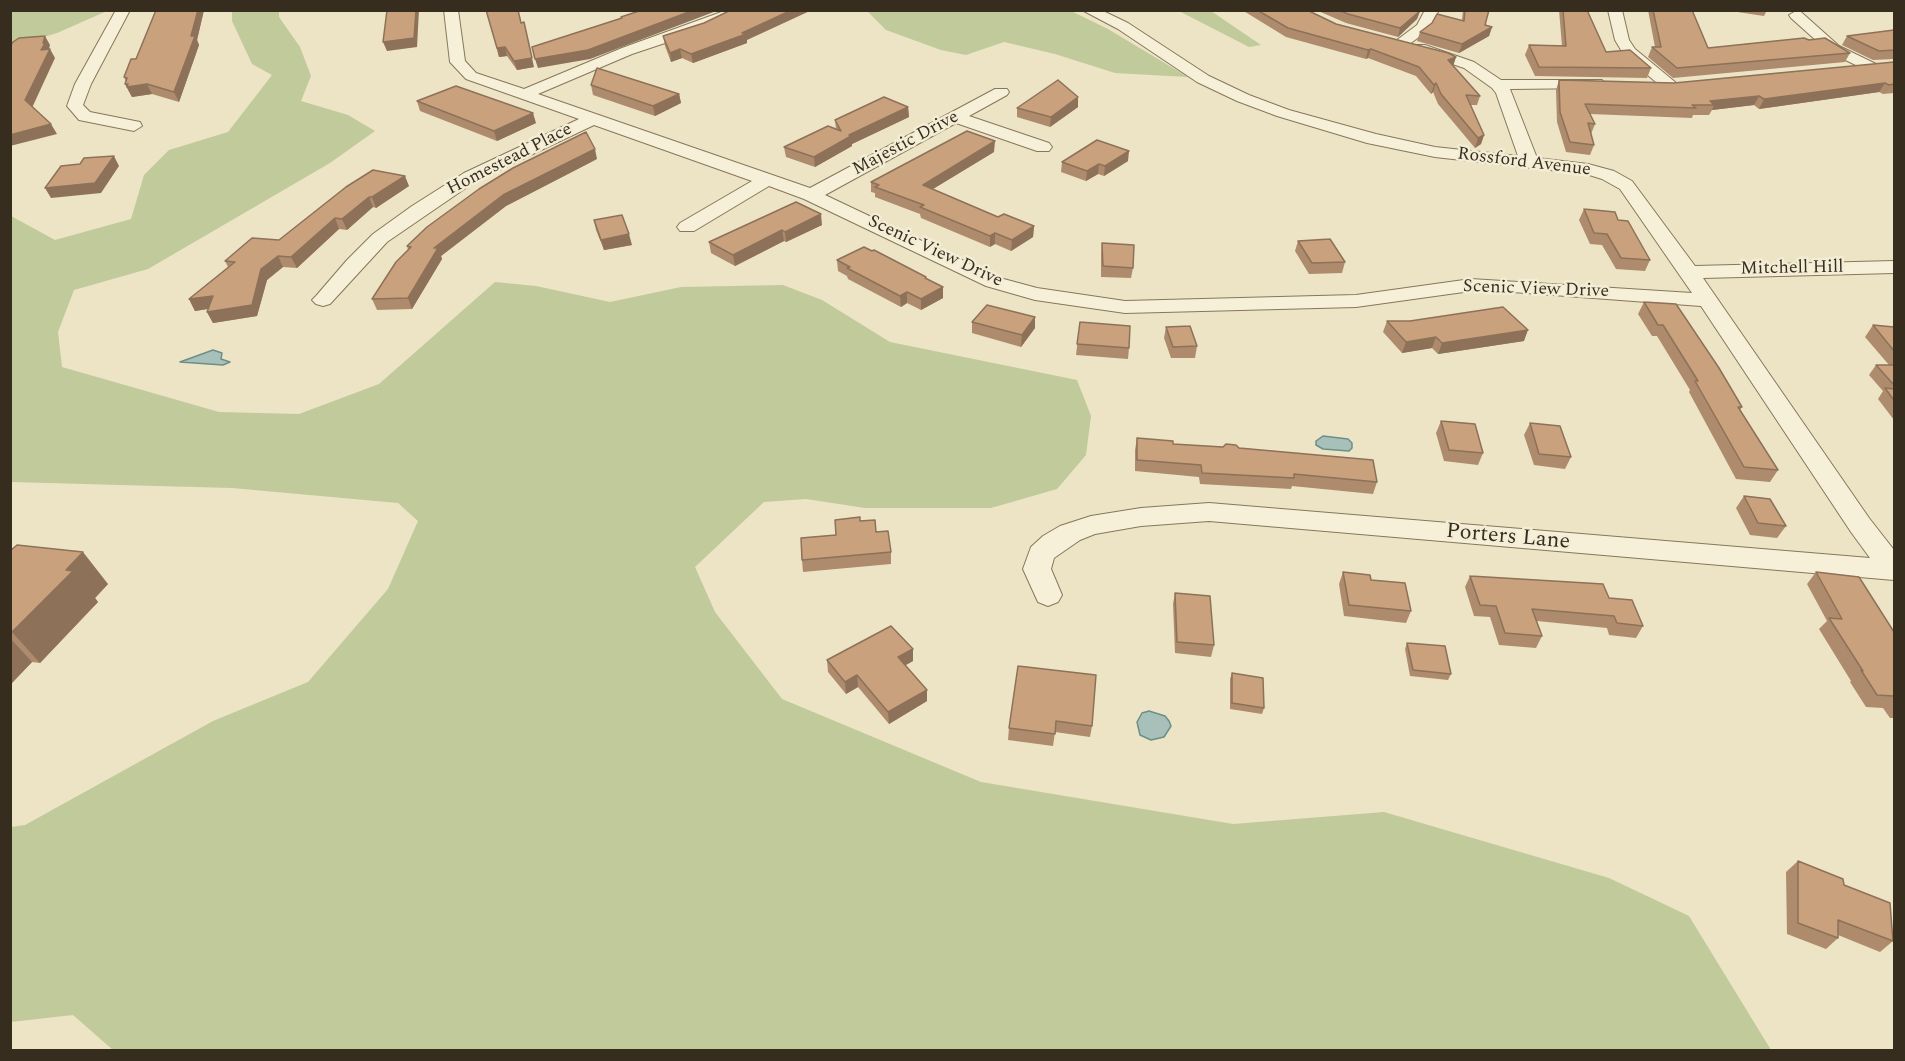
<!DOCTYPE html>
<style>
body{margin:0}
#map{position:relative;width:1905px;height:1061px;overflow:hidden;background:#ece4c5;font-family:Spectral,serif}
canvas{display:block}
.frame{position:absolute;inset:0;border:12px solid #372d1f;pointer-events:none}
</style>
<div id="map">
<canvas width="1905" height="1061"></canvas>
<div class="frame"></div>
</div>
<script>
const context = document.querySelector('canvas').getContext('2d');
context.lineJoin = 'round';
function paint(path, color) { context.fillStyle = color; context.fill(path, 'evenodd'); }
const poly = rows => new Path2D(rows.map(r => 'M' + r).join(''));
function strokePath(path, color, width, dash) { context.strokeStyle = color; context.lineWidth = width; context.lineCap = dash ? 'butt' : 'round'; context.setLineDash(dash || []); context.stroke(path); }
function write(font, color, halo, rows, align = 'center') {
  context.font = font + ' Spectral,serif'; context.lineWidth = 5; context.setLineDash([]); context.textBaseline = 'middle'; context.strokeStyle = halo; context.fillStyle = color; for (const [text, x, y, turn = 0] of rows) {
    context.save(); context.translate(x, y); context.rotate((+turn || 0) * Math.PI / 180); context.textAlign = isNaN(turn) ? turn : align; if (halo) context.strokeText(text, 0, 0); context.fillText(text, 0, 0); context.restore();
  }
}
paint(poly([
 [11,11,107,11,57,33,11,47],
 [232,11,279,11,279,17,300,47,311,76,301,101,348,115,375,131,330,163,148,269,74,290,58,332,62,367,219,412,299,414,379,384,495,282,536,286,610,302,681,287,783,285,822,300,890,342,1077,380,1091,416,1086,455,1057,489,991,508,865,508,806,499,764,502,695,567,715,612,782,699,981,782,1233,824,1384,812,1609,878,1689,916,1771,1050,113,1050,73,1015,11,1022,11,827,25,825,213,721,308,682,388,589,418,521,398,503,232,488,11,482,11,216,55,240,131,219,144,175,169,150,228,132,272,75,252,64,232,21],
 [867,11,1071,11,1108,29,1188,77,1115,73,1055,54,1004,42,966,55,941,50,886,30],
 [1179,11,1211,11,1261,45,1249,47]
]), '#c1ca9a');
const water = poly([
 [213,350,222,353,221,359,230,362,223,365,180,362,213,350],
 [1323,436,1348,439,1352,443,1352,448,1349,451,1323,449,1316,445,1316,441,1323,436],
 [1149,711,1165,716,1169,721,1171,726,1164,737,1151,740,1140,735,1137,722,1142,713,1149,711]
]);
paint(water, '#a7c0ba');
strokePath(water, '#6e8e88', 1.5);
const street = poly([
 [116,10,130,10,91,84,83,105,90,112,140,122,142,126,134,131,79,120,67,106,75,84,116,10],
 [444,10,458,10,465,61,476,73,524,89,622,48,727,10,747,10,704,30,632,54,538,94,810,188,995,89,1007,89,1009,92,1007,95,969,116,1049,143,1052,147,1049,151,1037,151,956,123,825,195,1000,278,1037,288,1125,301,1356,295,1471,279,1692,293,1620,189,1602,179,1586,174,1435,157,1367,143,1277,116,1237,101,1197,82,1118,29,1082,10,1101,10,1128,23,1209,76,1249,95,1289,110,1376,134,1435,147,1518,156,1496,93,1492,88,1464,68,1415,51,1413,48,1415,45,1425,45,1474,62,1501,80,1602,80,1604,83,1596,88,1510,89,1537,158,1588,164,1614,171,1632,181,1695,266,1894,261,1894,273,1703,278,1869,518,1894,550,1894,580,1209,521,1141,526,1095,534,1080,540,1054,558,1051,569,1062,595,1058,602,1048,606,1038,602,1023,569,1031,547,1043,536,1060,526,1091,516,1141,508,1209,503,1870,558,1851,532,1701,306,1499,291,1471,291,1356,307,1125,313,1035,300,986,286,804,199,769,186,694,231,680,231,677,227,680,223,752,181,594,125,476,181,387,242,330,304,323,306,316,304,312,300,316,296,347,260,373,234,412,206,464,173,579,119,466,79,450,62,444,10],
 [1425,10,1439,10,1428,30,1407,46,1397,46,1395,43,1397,40,1417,25,1425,10],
 [1608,10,1622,10,1629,40,1635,49,1675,82,1677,85,1675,88,1663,88,1624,55,1615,40,1608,10],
 [1796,11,1801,12,1839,46,1876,64,1879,67,1876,70,1866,70,1829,52,1791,18,1789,15,1796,11]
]);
strokePath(street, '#87765c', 2);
paint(street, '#f7f0d8');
paint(poly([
 [156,10,204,10,197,40,199,45,179,102,152,94,132,97,125,84,126,82,124,77,136,59],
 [486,10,534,67,517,70,507,56,499,57],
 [1242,10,1307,10,1336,24,1456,57,1453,66,1480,96,1477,105,1470,105,1484,135,1481,144,1475,148,1438,104,1433,92,1431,94,1416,76,1368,58,1366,59,1286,37],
 [1316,10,1420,11,1417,19,1398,37,1346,23],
 [1463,10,1489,10,1485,25,1492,27,1489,36,1459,53,1417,41,1420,32,1462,20],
 [1559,10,1587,10,1606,52,1651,68,1647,78,1535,76,1525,55,1529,45,1562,46],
 [1648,10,1692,10,1708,48,1809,40,1850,53,1845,62,1673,78,1648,57,1652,47,1655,47],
 [1724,10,1767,10,1764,16],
 [704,23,747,40,747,43,693,63,682,58,671,62,665,46,663,36],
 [1894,30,1894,59,1873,60,1842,45,1847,36],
 [1894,62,1894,93,1883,94,1879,92,1759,109,1754,105,1712,110,1709,115,1693,115,1692,118,1590,114,1595,124,1591,134,1594,145,1590,155,1566,152,1557,122,1556,90,1559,80,1674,83],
 [591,85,679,94,681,103,655,116,593,95],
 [417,101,536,123,497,141,420,111],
 [908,107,909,117,852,144,852,146,815,167,786,157,784,147,836,129,835,120],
 [1078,107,1050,127,1017,117,1017,108],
 [994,152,933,189,998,217,1034,226,1033,237,1011,251,995,244,990,247,921,218,920,214,875,197,875,193,871,192,871,182],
 [597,159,506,206,441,256,442,259,412,309,377,310,372,299,408,250,407,246],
 [1128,161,1104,176,1098,174,1086,181,1061,172,1062,162],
 [409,186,376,208,373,207,347,230,339,229,297,268,283,267,267,280,257,316,213,323,207,312,208,309,195,311,189,299,228,267,225,261,279,240,346,187],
 [796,202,822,225,786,242,784,241,735,266,711,253,709,242],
 [1584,209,1618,220,1650,260,1645,271,1616,269,1602,245,1590,244,1579,220],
 [594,220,632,245,604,250,596,230],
 [1298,241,1345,262,1342,273,1309,274,1295,251],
 [1102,243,1133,268,1131,278,1101,277,1101,254],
 [837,260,926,278,943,298,921,310,907,303,901,307,848,279,847,276,838,271],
 [1644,302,1742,407,1740,410,1778,470,1770,482,1736,479,1689,392,1690,390,1657,336,1652,336,1638,314],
 [1387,321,1410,321,1524,341,1438,354,1432,348,1402,353,1383,332],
 [972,322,1035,328,1021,347,972,333],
 [1080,322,1129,348,1128,359,1076,355],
 [1873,325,1894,327,1894,420,1878,399,1883,391,1869,375,1876,365,1889,365,1865,337],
 [1166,327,1197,346,1195,358,1171,358,1164,338],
 [1441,421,1483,453,1478,465,1444,461,1436,433],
 [1530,423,1571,457,1565,469,1534,465,1524,435],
 [1137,438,1173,444,1239,448,1377,482,1373,494,1292,486,1291,489,1200,484,1199,477,1135,471,1135,450],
 [1744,496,1786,526,1777,538,1750,535,1736,508],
 [876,532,891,552,891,564,803,572,802,560,836,535],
 [10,551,108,584,95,598,98,602,40,663,32,662,12,683,10,683],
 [1343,572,1371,580,1411,611,1406,623,1344,616,1339,584],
 [1816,572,1894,632,1894,720,1894,718,1890,718,1883,708,1866,707,1850,682,1851,681,1819,629,1827,621,1807,584],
 [1470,576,1609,598,1643,626,1636,638,1609,635,1607,628,1537,621,1542,636,1536,648,1499,645,1490,617,1474,616,1465,587],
 [1175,593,1214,645,1211,657,1175,653,1173,604],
 [1407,643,1451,674,1448,680,1410,676,1405,649],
 [913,649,913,661,905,665,927,690,927,701,889,724,858,687,846,694,828,672,827,660],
 [1018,666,1092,726,1090,737,1055,732,1053,746,1008,740,1009,728],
 [1232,673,1264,708,1262,714,1230,709,1230,679],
 [1798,861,1844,885,1893,941,1880,952,1838,935,1838,938,1826,949,1787,934,1786,872]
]), '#ad8b6c');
paint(poly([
 [198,10,204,10,197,40,199,45,179,102,174,92],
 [416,10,419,10,417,47,387,51,383,42],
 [694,10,719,10,590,59,538,68,535,59],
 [792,10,812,10,747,40,747,43,693,63,691,54],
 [1420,11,1417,19,1398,37,1400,28],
 [1492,27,1489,36,1459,53,1462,44],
 [526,31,534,67,517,70,514,61],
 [45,36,50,45,49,49,50,49,55,58,31,110,25,100],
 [505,47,507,56,499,57,497,48],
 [680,49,682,58,671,62,670,53],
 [1371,49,1368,58,1366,59,1368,50],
 [1456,57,1453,66,1448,60],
 [1436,83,1433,92,1431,94,1434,85],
 [1885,83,1879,92,1759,109,1764,99],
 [125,84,147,84,152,94,132,97],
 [679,94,681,103,655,116,653,106],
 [1759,96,1754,105,1712,110,1714,105,1710,101],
 [1078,97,1078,107,1050,127,1051,117],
 [908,107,909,117,852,144,852,146,815,167,814,157,849,135],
 [533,113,536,123,497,141,494,131],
 [51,124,57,134,10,146,10,135],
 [1484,135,1481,144,1475,148,1478,138],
 [995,141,994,152,923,195,923,185],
 [595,149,597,159,506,206,441,256,442,259,412,309,408,298,434,248,503,195],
 [1129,151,1128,161,1104,176,1105,166],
 [114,156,119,166,101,193,51,198,45,188],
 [1099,164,1098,174,1086,181,1087,171],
 [405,176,409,186,376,208,372,197],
 [369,197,373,207,347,230,342,219],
 [821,214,822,225,786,242,785,232],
 [335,218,339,229,297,268,291,257],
 [1034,226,1033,237,1011,251,1012,240],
 [782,230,784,241,735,266,733,255],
 [995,233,995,244,990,247,990,236],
 [629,234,632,245,604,250,601,240],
 [278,256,283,267,267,280,257,316,213,323,207,312],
 [943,287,943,298,921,310,921,299],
 [907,292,907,303,901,307,900,296],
 [213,296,219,307,195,311,189,299],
 [1035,317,1035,328,1021,347,1022,335],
 [1528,330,1524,341,1438,354,1442,343],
 [1436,337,1432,348,1402,353,1406,342],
 [83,552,108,584,95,598,98,602,40,663,12,632,66,570],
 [10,638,32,662,12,683,10,681],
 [913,649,913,661,899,669,898,657],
 [857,675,858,687,846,694,845,682],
 [927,690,927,701,889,724,888,712]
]), '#8d7158');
const building = poly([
 [156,10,198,10,191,36,195,36,174,92,147,84,127,87,128,84,125,84,127,78,124,77,131,59,136,59,156,10],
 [387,10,416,10,414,38,383,42,387,10],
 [486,10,518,10,521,23,524,22,532,58,514,61,505,47,497,48,486,10],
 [642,10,694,10,588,50,535,59,532,47,622,18,621,17,642,10],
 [731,10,792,10,742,33,746,34,691,54,680,49,670,53,663,36,704,23,731,10],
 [1257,10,1307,10,1336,24,1448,53,1456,57,1448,60,1480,96,1466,95,1484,135,1478,138,1441,94,1436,83,1434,85,1419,67,1371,49,1368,50,1288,28,1257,10],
 [1339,10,1419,10,1420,11,1400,28,1348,14,1339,10],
 [1465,10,1489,10,1485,25,1492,27,1462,44,1420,32,1432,23,1437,14,1464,21,1465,10],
 [1563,10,1587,10,1606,52,1630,50,1651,68,1539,67,1529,45,1566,46,1563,10],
 [1653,10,1692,10,1708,48,1804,38,1809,40,1825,38,1850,53,1677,68,1652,47,1661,47,1653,10],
 [1894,30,1894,50,1879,51,1847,36,1894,30],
 [45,36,43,43,45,43,41,50,50,49,25,100,51,124,10,135,10,46,13,42,19,38,45,36],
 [1894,62,1894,84,1889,85,1885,83,1764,99,1759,96,1710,101,1714,105,1692,105,1696,108,1585,104,1595,124,1588,123,1594,145,1570,142,1560,112,1559,80,1674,83,1894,62],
 [597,68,679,94,653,106,591,85,597,68],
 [1058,80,1078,97,1051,117,1017,108,1058,80],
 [456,86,533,113,494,131,417,101,456,86],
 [884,97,908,107,849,135,851,136,814,157,784,147,828,126,841,131,835,120,884,97],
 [967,131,995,141,923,185,998,217,1004,214,1034,226,1012,240,995,233,990,236,920,207,924,205,875,187,879,185,871,182,967,131],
 [586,132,595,149,503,195,434,248,438,248,408,298,372,299,396,262,411,247,407,246,427,227,479,189,513,168,586,132],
 [1097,140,1129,151,1105,166,1099,164,1087,171,1062,162,1097,140],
 [114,156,95,183,45,188,61,166,80,164,84,158,114,156],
 [373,170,405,176,372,197,369,197,342,219,335,218,291,257,278,256,261,269,252,305,207,312,213,296,189,299,235,262,225,261,252,238,279,240,346,187,373,170],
 [796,202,821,214,785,232,782,230,733,255,709,242,796,202],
 [1584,209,1615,212,1618,220,1628,221,1650,260,1621,258,1607,234,1594,233,1584,209],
 [622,215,629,234,601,240,594,220,622,215],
 [1330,239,1345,262,1312,263,1298,241,1330,239],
 [1102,243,1134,245,1133,268,1103,266,1102,243],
 [864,247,872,251,874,250,926,277,925,278,943,287,921,299,907,292,900,296,847,268,850,267,837,260,864,247],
 [1644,302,1676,304,1719,368,1742,407,1738,407,1778,470,1744,467,1695,381,1698,381,1663,325,1658,325,1644,302],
 [987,305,1035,317,1022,335,972,322,987,305],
 [1503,307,1528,330,1442,343,1436,337,1406,342,1387,321,1410,321,1503,307],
 [1080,322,1130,326,1129,348,1077,344,1080,322],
 [1873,325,1894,327,1894,351,1873,325],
 [1190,326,1197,346,1173,347,1166,327,1190,326],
 [1876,365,1894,365,1894,385,1876,365],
 [1885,388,1894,389,1894,400,1893,399,1885,388],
 [1441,421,1475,424,1483,453,1449,450,1441,421],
 [1530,423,1560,426,1571,457,1539,454,1530,423],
 [1137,438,1173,441,1173,444,1223,447,1226,444,1236,445,1239,448,1373,460,1377,482,1294,474,1294,478,1202,473,1201,465,1137,460,1137,438],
 [1744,496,1770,499,1786,526,1758,523,1744,496],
 [860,517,860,521,875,520,876,532,888,531,891,552,802,560,801,538,836,535,835,520,860,517],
 [17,545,83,552,66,570,73,571,12,632,10,632,10,551,17,545],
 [1343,572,1370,575,1371,580,1405,583,1411,611,1349,605,1343,572],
 [1816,572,1859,577,1894,632,1894,696,1877,695,1861,670,1863,671,1829,618,1842,619,1816,572],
 [1470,576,1603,584,1609,598,1632,600,1643,626,1617,623,1614,616,1532,609,1542,636,1505,633,1496,606,1480,605,1470,576],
 [1175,593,1210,596,1214,645,1177,642,1175,593],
 [891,626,913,649,898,657,927,690,888,712,857,675,845,682,827,660,891,626],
 [1407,643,1445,646,1451,674,1413,670,1407,643],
 [1018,666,1096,675,1092,726,1056,721,1055,734,1009,728,1018,666],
 [1232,673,1263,678,1264,708,1232,703,1232,673],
 [1798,861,1843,879,1844,885,1890,903,1893,941,1838,920,1838,938,1798,923,1798,861]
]);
paint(building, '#c9a27d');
strokePath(building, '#8d7158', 1.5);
write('18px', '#372d1f', '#f4edd5', [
 ["Majestic Drive",906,144,-28],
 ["Homestead Place",510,160,-27],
 ["Rossford Avenue",1524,163,7],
 ["Scenic View Drive",935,252,25],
 ["Mitchell Hill",1792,269,-1],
 ["Scenic View Drive",1536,290,2]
]);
write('22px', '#372d1f', '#f4edd5', [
 ["Porters Lane",1508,538,5]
]);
</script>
